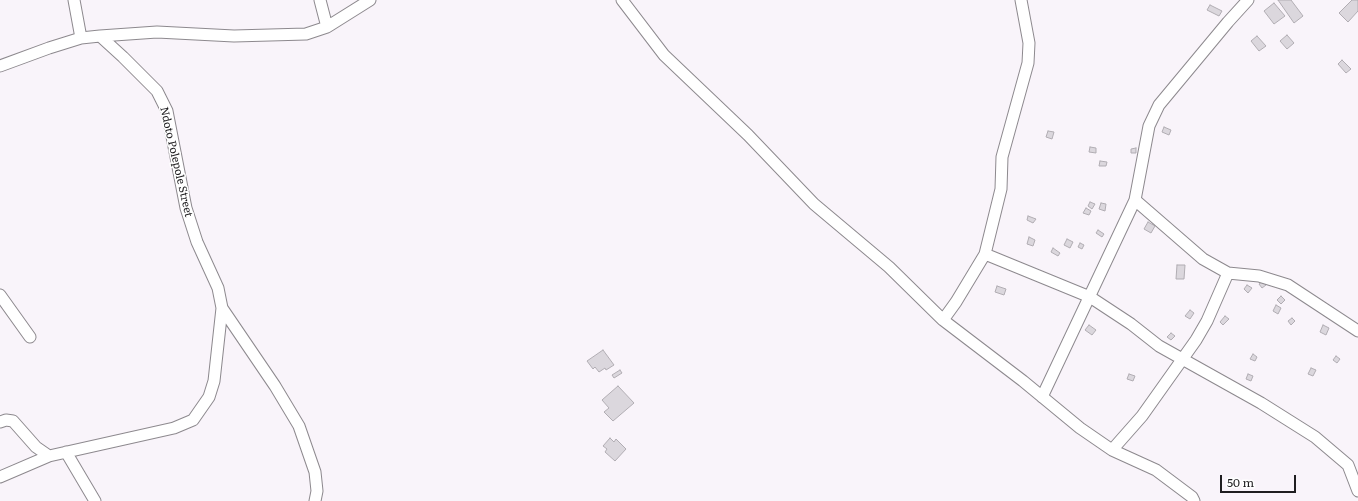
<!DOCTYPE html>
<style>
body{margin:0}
#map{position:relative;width:1358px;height:501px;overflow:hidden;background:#f9f4fa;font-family:Literata,serif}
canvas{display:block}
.scale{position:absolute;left:1220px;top:475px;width:76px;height:18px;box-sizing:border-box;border:2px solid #1f1e20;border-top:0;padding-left:5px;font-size:12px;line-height:14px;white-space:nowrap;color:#1f1e20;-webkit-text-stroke:3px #fff;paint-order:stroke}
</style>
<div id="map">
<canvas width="1358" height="501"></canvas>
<div class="scale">50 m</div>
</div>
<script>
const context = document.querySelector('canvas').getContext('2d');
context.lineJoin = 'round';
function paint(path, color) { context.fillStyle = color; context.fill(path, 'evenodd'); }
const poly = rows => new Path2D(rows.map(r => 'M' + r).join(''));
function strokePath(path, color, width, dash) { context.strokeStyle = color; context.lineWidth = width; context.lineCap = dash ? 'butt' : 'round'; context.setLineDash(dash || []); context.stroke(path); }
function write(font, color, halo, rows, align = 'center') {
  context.font = font + ' Literata,serif'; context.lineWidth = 3; context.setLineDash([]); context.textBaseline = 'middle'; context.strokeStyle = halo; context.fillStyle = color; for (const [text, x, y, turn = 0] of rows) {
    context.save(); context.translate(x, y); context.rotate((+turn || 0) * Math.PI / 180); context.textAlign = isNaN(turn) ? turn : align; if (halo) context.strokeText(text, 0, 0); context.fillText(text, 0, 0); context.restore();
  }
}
const building = poly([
 [1278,0,1291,0,1303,16,1294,23,1278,0],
 [1352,0,1358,0,1358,11,1348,22,1339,13,1352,0],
 [1274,3,1285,16,1274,24,1264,11,1274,3],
 [1210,5,1222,11,1219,16,1207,10,1210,5],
 [1287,35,1294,43,1287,49,1280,41,1287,35],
 [1257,36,1266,46,1259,51,1251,41,1257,36],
 [1342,60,1351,69,1346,73,1338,64,1342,60],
 [1164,127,1171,130,1169,135,1162,132,1164,127],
 [1048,131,1054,132,1052,139,1046,137,1048,131],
 [1090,147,1096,148,1096,153,1089,152,1090,147],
 [1136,148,1136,153,1131,153,1131,149,1136,148],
 [1100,161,1107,162,1106,166,1099,166,1100,161],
 [1090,202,1095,204,1092,209,1088,206,1090,202],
 [1101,203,1106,204,1105,211,1099,209,1101,203],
 [1086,208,1091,211,1089,215,1083,213,1086,208],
 [1028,216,1036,219,1033,223,1027,220,1028,216],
 [1148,222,1155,226,1151,233,1144,229,1148,222],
 [1098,230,1104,234,1102,237,1096,233,1098,230],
 [1029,237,1035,240,1033,246,1027,244,1029,237],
 [1067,239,1073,242,1070,248,1064,245,1067,239],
 [1080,243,1084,245,1082,249,1078,247,1080,243],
 [1053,248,1060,253,1058,256,1051,252,1053,248],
 [1177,265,1185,265,1184,279,1176,279,1177,265],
 [1263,281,1266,285,1262,288,1259,284,1263,281],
 [1247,285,1252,288,1248,293,1244,289,1247,285],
 [997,286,1006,289,1004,295,995,292,997,286],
 [1281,296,1285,300,1281,304,1277,300,1281,296],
 [1276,305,1281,308,1278,314,1273,311,1276,305],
 [1190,310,1194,313,1190,319,1185,316,1190,310],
 [1225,316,1229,319,1223,325,1220,322,1225,316],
 [1292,318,1295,321,1291,325,1288,321,1292,318],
 [1089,325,1096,330,1092,335,1085,330,1089,325],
 [1323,325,1329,328,1326,335,1320,332,1323,325],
 [1171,333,1175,336,1171,340,1167,337,1171,333],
 [603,350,614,365,606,370,605,368,599,372,595,367,593,369,587,361,603,350],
 [1253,354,1257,357,1255,361,1250,359,1253,354],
 [1336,356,1340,359,1337,363,1333,360,1336,356],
 [1311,368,1316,370,1313,376,1308,374,1311,368],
 [620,370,622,373,614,378,612,375,620,370],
 [1129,374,1135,376,1133,381,1127,379,1129,374],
 [1248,374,1253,376,1251,381,1246,379,1248,374],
 [618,386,634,403,613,421,604,412,609,408,602,400,618,386],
 [610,438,614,442,616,439,626,449,615,461,605,452,607,449,603,446,610,438]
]);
paint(building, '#dbd7dd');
strokePath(building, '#b1adb3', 1);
const minor = poly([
 [74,0,81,38],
 [320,0,327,27],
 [622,0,664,55,748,135,814,204,889,267,943,320,1023,381,1080,428,1112,450,1156,470,1192,497,1194,501],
 [100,36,157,32,234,36,306,34,327,27,370,0],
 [0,66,49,48,81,38,100,36,123,57,157,91,167,111,186,208,197,242,218,288,222,308,214,381,209,397,193,420,174,428,49,456,0,477],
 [1135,200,1203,259,1228,273,1259,276,1288,285,1358,331],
 [985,254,1090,297,1131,324,1159,346,1261,403,1315,437,1348,465,1358,491],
 [0,295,30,337],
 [222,308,275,386,299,426,315,472,317,491,315,501],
 [943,320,956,302,985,254,1001,189,1002,157,1028,63,1029,43,1021,0],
 [1042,397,1135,200,1149,126,1159,105,1228,22,1248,0],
 [0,422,6,420,13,421,36,447,49,456],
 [1112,450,1142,416,1196,340,1207,321,1228,273],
 [66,452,95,501]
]);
strokePath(minor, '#8d898e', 13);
strokePath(minor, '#fff', 11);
write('11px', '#1f1e20', '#fff', [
 ["Ndoto Polepole Street",176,162,77]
]);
</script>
